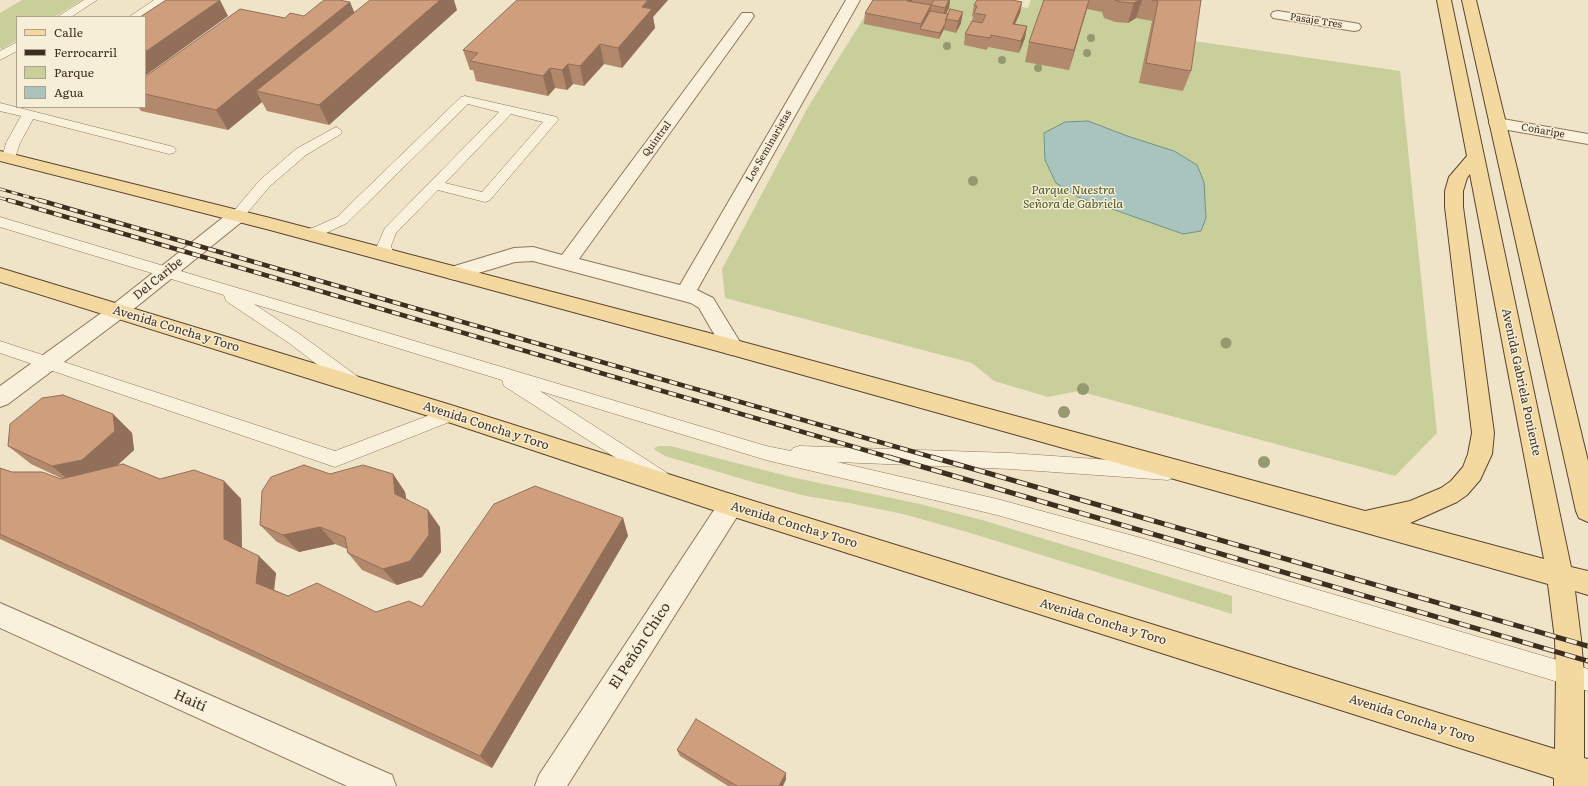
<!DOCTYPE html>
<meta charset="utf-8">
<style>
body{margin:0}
#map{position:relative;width:1588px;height:786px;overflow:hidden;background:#f0e4c8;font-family:Literata,serif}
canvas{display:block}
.legend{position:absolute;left:16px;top:16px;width:130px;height:92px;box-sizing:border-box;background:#f7eed8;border:1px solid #ada18e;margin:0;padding:5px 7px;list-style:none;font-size:12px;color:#3d2e20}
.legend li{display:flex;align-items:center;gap:8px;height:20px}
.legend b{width:20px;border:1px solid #ada18e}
</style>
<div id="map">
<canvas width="1588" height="786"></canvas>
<ul class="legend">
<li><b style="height:5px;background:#f3d9a0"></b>Calle</li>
<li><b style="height:5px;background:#3d2e20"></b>Ferrocarril</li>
<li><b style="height:11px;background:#c9cf9b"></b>Parque</li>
<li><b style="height:11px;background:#a9c4bc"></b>Agua</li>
</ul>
</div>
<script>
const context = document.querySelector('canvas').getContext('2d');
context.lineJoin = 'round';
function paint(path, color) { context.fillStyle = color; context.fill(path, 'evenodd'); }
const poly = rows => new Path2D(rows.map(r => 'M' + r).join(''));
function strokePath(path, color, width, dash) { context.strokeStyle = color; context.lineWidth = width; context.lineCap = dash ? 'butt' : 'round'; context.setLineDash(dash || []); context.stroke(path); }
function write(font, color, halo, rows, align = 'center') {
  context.font = font + ' Literata,serif'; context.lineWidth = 3; context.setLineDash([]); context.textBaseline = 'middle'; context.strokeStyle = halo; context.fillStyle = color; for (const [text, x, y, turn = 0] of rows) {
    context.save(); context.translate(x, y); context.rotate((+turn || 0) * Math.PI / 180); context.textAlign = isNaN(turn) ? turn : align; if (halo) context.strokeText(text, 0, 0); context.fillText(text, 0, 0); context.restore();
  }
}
paint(poly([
 [22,0,82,0,54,17,17,17,17,40,2,49,0,48,0,13],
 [875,0,985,0,1028,8,1031,0,1198,0,1194,41,1400,71,1437,433,1395,476,1078,391,1048,397,994,381,972,363,725,298,722,269,808,107],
 [659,446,670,446,791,477,920,504,982,520,1232,596,1232,614,967,532,903,514,849,503,806,496,756,483,665,456,655,450,654,448]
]), '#c9cf9b');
const water = poly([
 [1088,121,1130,137,1174,151,1197,165,1204,182,1206,218,1201,231,1183,234,1078,197,1056,183,1045,160,1044,133,1065,122,1088,121]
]);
paint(water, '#a9c4bc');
strokePath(water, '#6f938a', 1);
const service = poly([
 [84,0,97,0,71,17,57,17,84,0],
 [154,0,167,0,143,17,129,17,154,0],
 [17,42,17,51,0,60,0,51,17,42],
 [465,96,557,117,558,120,490,200,485,202,438,190,396,233,391,246,394,255,392,259,387,260,382,259,377,246,385,228,499,112,468,104,347,223,324,234,306,239,301,237,299,234,301,231,315,227,337,217,461,97,465,96],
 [511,114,543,122,482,192,445,183,511,114],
 [0,103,174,147,176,150,174,153,169,154,33,119,20,143,14,161,4,161,2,158,6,143,21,116,0,111,0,103],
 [336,127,342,131,341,134,306,155,270,186,242,219,232,219,230,216,232,213,260,180,296,149,336,127],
 [0,217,766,446,791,451,793,448,799,446,1010,453,1168,464,1174,467,1177,472,1174,477,1168,480,1010,469,837,462,997,499,1141,538,1588,669,1588,691,1141,556,997,515,766,460,540,391,667,473,670,478,667,483,661,486,655,483,504,386,502,380,254,304,301,335,361,379,363,384,361,389,355,391,349,389,289,343,226,301,224,295,0,227,0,217],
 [0,341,335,451,451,407,457,409,460,414,457,419,335,467,0,353,0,341]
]);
const minor = poly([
 [846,0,860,0,697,290,713,298,743,347,739,353,732,355,725,353,699,308,691,303,533,261,515,262,455,280,448,278,445,273,448,268,514,248,533,247,562,255,742,13,752,13,754,16,752,19,579,259,680,285,846,0],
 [1278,11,1354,23,1359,24,1361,27,1359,30,1354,31,1273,18,1271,15,1273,12,1278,11],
 [1497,118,1588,134,1588,144,1491,127,1489,123,1491,119,1497,118],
 [0,603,392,775,396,786,347,786,0,628,0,603]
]);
const tertiary = poly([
 [237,210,244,212,246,216,244,220,125,316,8,404,0,407,0,386,111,306,230,212,237,210],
 [731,494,740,498,743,505,740,512,567,786,535,786,539,775,722,498,731,494]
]);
const primary = poly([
 [1437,0,1451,0,1571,567,1588,571,1588,595,1575,591,1581,639,1584,675,1584,758,1588,759,1588,786,1554,786,1554,778,731,516,451,423,0,282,0,268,451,405,731,494,1555,749,1556,675,1555,639,1548,584,732,355,270,230,0,161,0,151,270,218,732,339,1365,511,1410,501,1441,488,1451,481,1463,467,1468,454,1472,433,1445,207,1445,191,1449,177,1467,156,1437,0],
 [1470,174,1544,559,1410,523,1457,502,1467,495,1480,480,1492,454,1494,433,1463,207,1463,191,1467,178,1470,174],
 [1462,0,1476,0,1588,461,1588,522,1579,518,1576,511,1462,0]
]);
strokePath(service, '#8d765c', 1);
strokePath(minor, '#8d765c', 2);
strokePath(tertiary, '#8d765c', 2);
strokePath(primary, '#5b4430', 2);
paint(service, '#faf1dc');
paint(minor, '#faf1dc');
paint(tertiary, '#faf1dc');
paint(primary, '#f3d9a0');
const railFar2 = poly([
 [0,189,43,201],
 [0,198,11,201]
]);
const railFar1 = poly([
 [8,200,892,458],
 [39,200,935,458]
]);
const rail = poly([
 [889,457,1588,661],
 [932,457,1588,646]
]);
strokePath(railFar2, '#3d2e20', 3);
strokePath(railFar1, '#3d2e20', 4.5);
strokePath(rail, '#3d2e20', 5);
strokePath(railFar2, '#f7eed8', 2, [6]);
strokePath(railFar1, '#f7eed8', 3, [8]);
strokePath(rail, '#f7eed8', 3.5, [11]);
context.fillStyle = '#96986f';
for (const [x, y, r] of [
 [1091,38,4],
 [947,46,4],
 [1087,53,4],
 [1002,60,4],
 [1038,68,4],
 [973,181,5],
 [1226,343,5.5],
 [1083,389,6],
 [1064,412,6],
 [1264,462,6]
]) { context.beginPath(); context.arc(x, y, r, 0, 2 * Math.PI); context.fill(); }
paint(poly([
 [517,0,668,0,653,17,655,28,622,68,604,64,584,86,573,84,567,90,555,88,548,96,476,81,473,70,470,70,463,50],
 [873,0,950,0,949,8,946,14,961,23,956,33,944,30,944,29,939,39,864,24,865,13],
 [1044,0,1201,0,1191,71,1183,91,1139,83,1152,21,1136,18,1128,23,1115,22,1104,18,1102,12,1087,9,1069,70,1025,62,1029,42],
 [350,2,354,12,457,10,329,125,267,111,262,102,228,130,141,111,138,107,145,107,145,77,285,18,304,16],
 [1022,2,1020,13,1015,24,1027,26,1025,38,1019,53,988,47,987,50,964,45,965,34,972,21,973,16,972,16,974,5],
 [113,414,132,433,134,450,118,465,160,479,224,481,241,499,242,548,276,573,274,590,288,596,376,612,422,607,623,518,628,536,492,768,0,539,0,468,12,472,61,479,63,479,31,464,8,446],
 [330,474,393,474,405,492,406,498,440,527,441,552,422,577,397,585,362,570,348,553,347,549,335,544,299,552,277,542,260,525],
 [677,750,786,779,783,786,728,786,680,756]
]), '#b2896c');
paint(poly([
 [220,0,228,16,145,76,145,52],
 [440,0,454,0,457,10,329,125,319,105],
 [648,0,668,0,653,17,655,28,622,68,618,48,642,7],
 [908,0,912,0,912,2,907,1],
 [948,0,950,0,949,8,943,19,945,8],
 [1089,0,1087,9,1069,70,1074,50],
 [1139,0,1142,0,1136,18,1128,23,1134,3],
 [350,2,358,22,256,91,262,102,228,130,216,110],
 [1022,2,1020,13,1010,35,1013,24],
 [931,5,930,17,920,29,921,24],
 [963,12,961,23,956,33,958,21],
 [945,24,944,29,939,39,940,33],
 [1027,26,1025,38,1019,53,1021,41],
 [600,44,604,64,584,86,580,66],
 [568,64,573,84,567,90,562,70],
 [550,68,555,88,548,96,543,76],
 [113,414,132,433,134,450,103,478,74,484,52,466],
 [393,474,405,492,408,511,395,494],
 [224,481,241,499,242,556,224,539],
 [428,510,440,527,441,552,422,577,397,585,383,569],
 [623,518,628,536,492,768,480,756],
 [320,527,335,544,299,552,283,535],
 [259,556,276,573,273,599,256,583],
 [786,773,786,779,783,786,779,786]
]), '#916f58');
const building = poly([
 [166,0,220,0,145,52,145,17,140,17,166,0],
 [324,0,339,0,350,2,216,110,145,94,145,77,240,9,285,18,290,13,304,16,324,0],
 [370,0,440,0,319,105,256,91,370,0],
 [517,0,648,0,642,7,652,9,618,48,600,44,580,66,568,64,562,70,550,68,543,76,470,61,478,53,463,50,517,0],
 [873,0,908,0,907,1,931,5,921,24,865,13,873,0],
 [934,0,949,0,945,8,931,5,934,0],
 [977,0,1012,0,1022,2,1013,24,1027,26,1021,41,991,35,990,38,965,34,972,21,982,23,986,15,974,13,977,6,974,5,977,0],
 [1044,0,1089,0,1074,50,1029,42,1044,0],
 [1115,0,1139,0,1134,3,1121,2,1115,0],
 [1152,0,1201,0,1191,71,1146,63,1158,1,1152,0],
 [950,9,963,12,958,21,946,19,950,9],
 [930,11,948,14,946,19,945,24,940,33,920,29,930,11],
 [63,395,113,414,115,431,82,460,52,466,8,446,10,424,42,398,63,395],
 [123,464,160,479,194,470,224,481,224,539,259,556,256,583,288,596,317,583,376,612,409,601,422,607,494,504,535,486,623,518,480,756,0,534,0,468,12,472,42,472,61,479,123,464],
 [304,465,330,474,363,465,393,474,395,494,428,510,429,535,410,561,383,569,348,553,345,537,320,527,283,535,260,525,262,491,271,477,304,465],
 [696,719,786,773,779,786,737,786,677,750,696,719]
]);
paint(building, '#cf9f7d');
strokePath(building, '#916f58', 1);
write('10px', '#3d2e20', '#f7eed8', [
 ["Pasaje Tres",1316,21,9],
 ["Coñaripe",1543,131,10],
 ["Quintral",657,139,-54],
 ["Los Seminaristas",769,146,-60]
]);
write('italic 12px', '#4d5a26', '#f7eed8', [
 ["Parque Nuestra",1073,190],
 ["Señora de Gabriela",1073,204]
]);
write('12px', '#3d2e20', '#f7eed8', [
 ["Del Caribe",158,279,-39],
 ["Avenida Concha y Toro",176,329,17],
 ["Avenida Gabriela Poniente",1521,382,78],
 ["Avenida Concha y Toro",486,426,18],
 ["Avenida Concha y Toro",794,525,17],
 ["Avenida Concha y Toro",1103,622,17],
 ["Avenida Concha y Toro",1412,719,18]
]);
write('14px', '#3d2e20', '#f7eed8', [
 ["El Peñón Chico",640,646,-57],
 ["Haití",190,701,24]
]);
</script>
